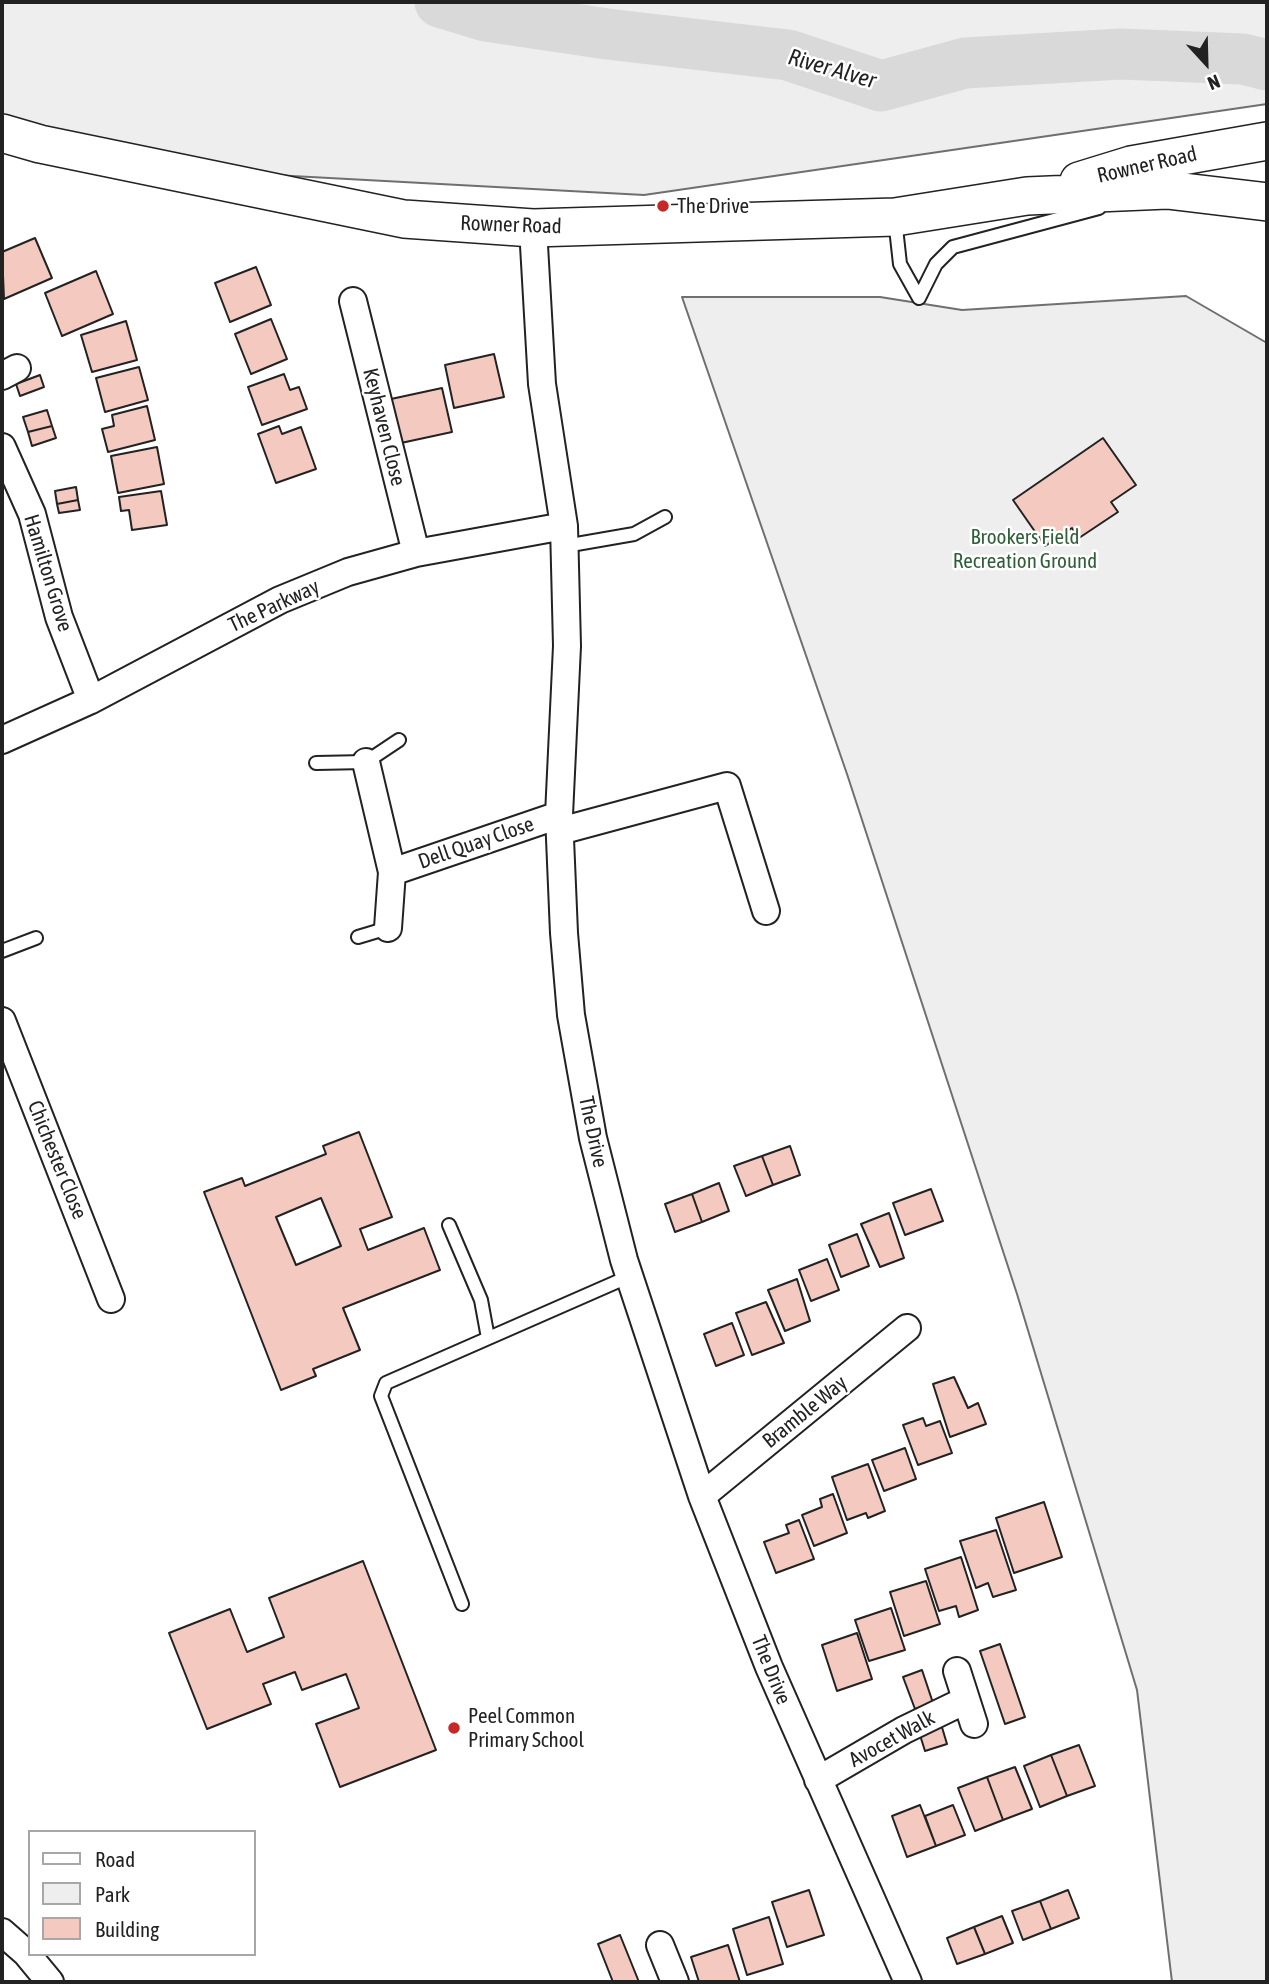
<!DOCTYPE html>
<style>
body{margin:0}
#map{position:relative;width:1269px;height:1984px;overflow:hidden;background:#fff;font-family:"Asap Condensed",sans-serif}
canvas{display:block}
.frame{position:absolute;inset:0;border:4px solid #222;pointer-events:none}
.legend{position:absolute;left:28px;top:1830px;width:228px;height:126px;box-sizing:border-box;background:#fff;border:2px solid #a7a7a7;margin:0;padding:9px 12px;list-style:none;font-size:21px;color:#222}
.legend li{display:flex;align-items:center;gap:14px;height:35px}
.legend b{width:35px;border:2px solid #a7a7a7}
.north{position:absolute;left:1171px;top:28px;width:70px;height:70px;-webkit-text-stroke:5px #fff;paint-order:stroke;rotate:158deg;font-size:19px;font-weight:700;line-height:28px;text-align:center;color:#222}
.north::after{content:'';display:block;margin:auto;width:24px;height:32px;background:#222;clip-path:polygon(50% 0,100% 100%,50% 72%,0 100%)}
</style>
<div id="map">
<canvas width="1269" height="1984"></canvas>
<div class="frame"></div>
<ul class="legend">
<li><b style="height:9px;background:#fff"></b>Road</li>
<li><b style="height:19px;background:#eee"></b>Park</li>
<li><b style="height:19px;background:#f3c9c0"></b>Building</li>
</ul>
<div class="north">N</div>
</div>
<script>
const context = document.querySelector('canvas').getContext('2d');
context.lineJoin = 'round';
function paint(path, color) { context.fillStyle = color; context.fill(path, 'evenodd'); }
const poly = rows => new Path2D(rows.map(r => 'M' + r).join(''));
function strokePath(path, color, width, dash) { context.strokeStyle = color; context.lineWidth = width; context.lineCap = dash ? 'butt' : 'round'; context.setLineDash(dash || []); context.stroke(path); }
function write(font, color, halo, rows, align = 'center') {
  context.font = font + ' "Asap Condensed",sans-serif'; context.lineWidth = 5; context.setLineDash([]); context.textBaseline = 'middle'; context.strokeStyle = halo; context.fillStyle = color; for (const [text, x, y, turn = 0] of rows) {
    context.save(); context.translate(x, y); context.rotate((+turn || 0) * Math.PI / 180); context.textAlign = isNaN(turn) ? turn : align; if (halo) context.strokeText(text, 0, 0); context.fillText(text, 0, 0); context.restore();
  }
}
const green = poly([
 [2,2,1267,2,1267,104,644,195,181,170,2,117,2,2],
 [1186,296,1267,343,1267,1982,1172,1982,1137,1690,1017,1294,847,774,682,297,880,297,962,310,1186,296]
]);
paint(green, '#eee');
strokePath(green, '#6f6f6f', 2);
strokePath(poly([
 [440,2,486,16,607,34,788,55,881,86,965,63,1121,54,1243,59,1267,65]
]), '#d9d9d9', 51);
const building = poly([
 [35,238,52,278,4,299,2,252,35,238],
 [256,267,271,305,230,322,215,283,256,267],
 [96,271,113,314,62,336,45,293,96,271],
 [271,319,287,359,251,374,235,334,271,319],
 [126,321,137,360,92,372,81,335,126,321],
 [494,354,504,397,454,408,445,365,494,354],
 [139,367,148,400,105,412,96,378,139,367],
 [284,374,290,390,299,387,307,409,262,425,248,387,284,374],
 [40,375,44,387,20,396,16,384,40,375],
 [442,388,452,432,401,443,391,399,442,388],
 [147,406,155,440,108,452,102,429,114,426,112,415,147,406],
 [47,410,52,426,28,432,23,417,47,410],
 [52,426,56,438,32,446,28,432,52,426],
 [279,426,282,434,301,427,316,469,276,483,258,434,279,426],
 [1103,438,1136,485,1111,502,1118,512,1079,538,1072,528,1045,546,1013,500,1103,438],
 [157,447,164,484,118,493,111,456,157,447],
 [76,487,78,500,57,504,55,491,76,487],
 [161,491,167,525,132,530,129,510,121,511,119,497,161,491],
 [78,500,80,510,59,513,57,504,78,500],
 [359,1132,392,1217,360,1229,368,1250,424,1228,440,1270,343,1308,360,1350,313,1369,316,1376,281,1390,204,1192,242,1178,245,1186,326,1154,323,1146,359,1132],
 [321,1198,341,1246,296,1265,276,1217,321,1198],
 [790,1146,800,1175,773,1185,762,1156,790,1146],
 [762,1156,773,1185,746,1196,734,1166,762,1156],
 [719,1183,729,1211,702,1222,692,1194,719,1183],
 [931,1189,943,1221,905,1235,893,1203,931,1189],
 [692,1194,702,1222,675,1232,665,1204,692,1194],
 [889,1213,904,1258,880,1267,861,1224,889,1213],
 [857,1234,869,1266,841,1277,829,1245,857,1234],
 [827,1259,839,1290,811,1301,799,1270,827,1259],
 [797,1279,810,1321,785,1331,768,1290,797,1279],
 [766,1302,784,1343,752,1355,736,1313,766,1302],
 [732,1323,744,1355,716,1366,704,1334,732,1323],
 [954,1377,968,1408,978,1403,986,1424,950,1437,933,1384,954,1377],
 [923,1418,926,1426,940,1421,952,1453,918,1465,903,1425,923,1418],
 [905,1448,916,1479,884,1491,872,1460,905,1448],
 [868,1464,885,1511,868,1518,866,1513,847,1520,832,1477,868,1464],
 [833,1494,847,1533,814,1546,802,1515,822,1507,820,1499,833,1494],
 [1044,1502,1062,1557,1014,1573,996,1518,1044,1502],
 [799,1520,814,1559,776,1573,764,1542,789,1533,786,1525,799,1520],
 [996,1530,1016,1590,993,1597,988,1583,976,1588,960,1541,996,1530],
 [961,1557,978,1610,959,1617,956,1606,939,1611,925,1569,961,1557],
 [363,1561,436,1750,340,1787,316,1724,359,1708,346,1674,302,1690,295,1672,263,1684,271,1704,207,1729,169,1633,230,1609,247,1652,284,1637,269,1598,363,1561],
 [926,1581,940,1624,904,1636,890,1592,926,1581],
 [891,1608,905,1650,869,1661,855,1620,891,1608],
 [857,1633,872,1679,837,1691,822,1645,857,1633],
 [1000,1644,1025,1717,1005,1724,980,1651,1000,1644],
 [922,1670,933,1703,915,1709,903,1677,922,1670],
 [941,1724,947,1744,925,1751,919,1732,941,1724],
 [1079,1745,1095,1786,1067,1796,1051,1755,1079,1745],
 [1051,1755,1067,1796,1040,1807,1024,1766,1051,1755],
 [1015,1767,1032,1809,1003,1820,987,1777,1015,1767],
 [987,1777,1003,1820,975,1831,958,1788,987,1777],
 [920,1805,936,1846,907,1857,892,1816,920,1805],
 [953,1805,965,1835,936,1846,925,1816,953,1805],
 [809,1890,824,1935,787,1947,772,1902,809,1890],
 [1068,1890,1079,1918,1051,1929,1040,1901,1068,1890],
 [1040,1901,1051,1929,1023,1940,1012,1911,1040,1901],
 [1002,1916,1013,1943,985,1954,974,1927,1002,1916],
 [769,1917,783,1964,747,1975,733,1929,769,1917],
 [974,1927,985,1954,957,1964,947,1938,974,1927],
 [620,1935,639,1982,613,1982,598,1944,620,1935],
 [728,1945,740,1982,699,1982,691,1957,728,1945]
]);
paint(building, '#f3c9c0');
strokePath(building, '#222', 2);
const service = poly([
 [895,219,900,264,919,298],
 [919,298,936,264,953,247,1099,208],
 [565,546,634,534,665,517],
 [316,763,366,762,399,740],
 [358,937,388,928],
 [2,951,36,938],
 [449,1225,481,1300,488,1338],
 [462,1604,381,1396,386,1383,630,1276]
]);
const minor = poly([
 [533,228,542,384,564,526,567,646,559,815,564,933,571,1015,593,1138,624,1260,702,1496,769,1667,908,1982],
 [353,301,416,553],
 [2,376,17,368],
 [2,447,32,514,59,617,91,700],
 [2,740,91,700,280,600,348,572,416,553,564,526],
 [366,762,392,872,388,928],
 [560,831,727,786,766,911],
 [392,872,559,815],
 [2,1021,111,1299],
 [702,1496,907,1328],
 [957,1671,974,1724],
 [818,1780,904,1730,966,1700],
 [2,1932,26,1953,50,1982],
 [660,1945,675,1982]
]);
const secondary = poly([
 [2,133,40,144,404,219,533,228,895,217,1027,196,1167,190,1267,202],
 [1079,181,1131,165,1267,141]
]);
strokePath(service, '#222', 16);
strokePath(minor, '#222', 30);
strokePath(secondary, '#222', 40);
strokePath(service, '#fff', 12);
strokePath(minor, '#fff', 26);
strokePath(secondary, '#fff', 37);
for (const [x, y, r, color] of [
 [663,206,7,"#c62828"],
 [454,1728,7,"#c62828"]
]) { const dot = new Path2D(); dot.arc(x, y, r, 0, 2 * Math.PI); context.fillStyle = color; context.fill(dot); strokePath(dot, '#fff', 2.5); }
write('21px', '#222', '#fff', [
 ["Rowner Road",1147,165,-13],
 ["Rowner Road",511,225,2],
 ["Keyhaven Close",384,427,76],
 ["Hamilton Grove",48,573,73],
 ["The Parkway",274,606,-25],
 ["Dell Quay Close",476,843,-19],
 ["The Drive",593,1132,78],
 ["Chichester Close",57,1160,68],
 ["Bramble Way",805,1412,-39],
 ["The Drive",771,1670,68],
 ["Avocet Walk",892,1739,-29]
]);
write('21px', '#222', '#fff', [
 ["The Drive",677,206],
 ["Peel Common",468,1716],
 ["Primary School",468,1740]
], 'left');
write('21px', '#2f5e38', '#fff', [
 ["Brookers Field",1025,537],
 ["Recreation Ground",1025,561]
]);
write('italic 23px', '#222', '#fff', [
 ["River Alver",832,69,16]
]);
</script>
